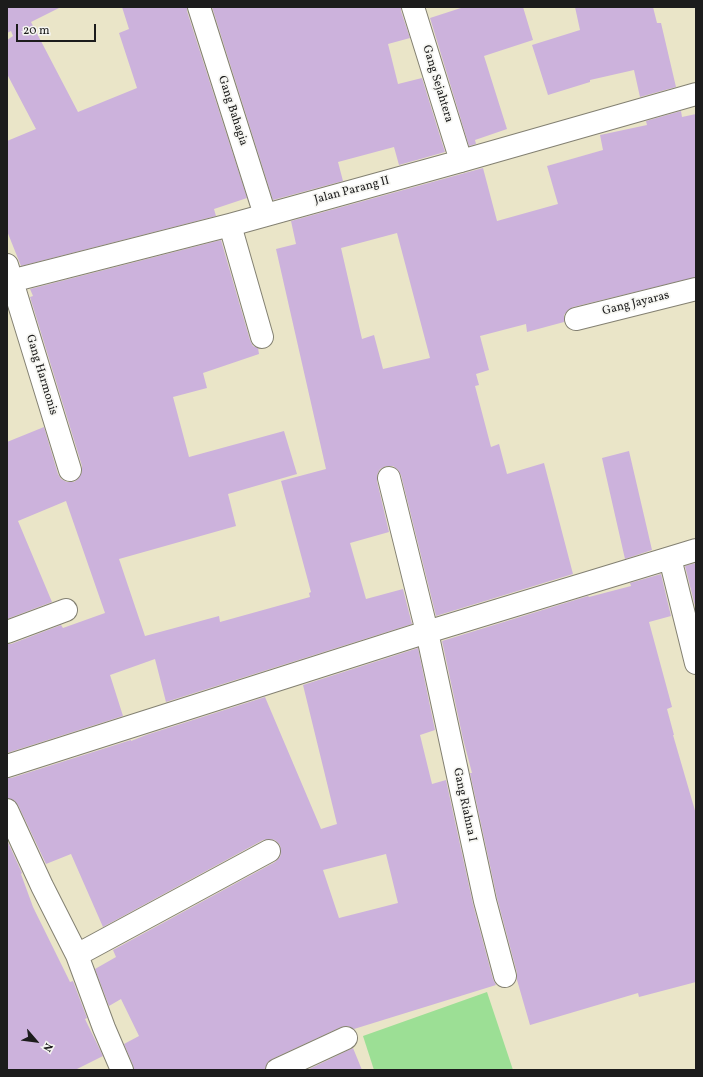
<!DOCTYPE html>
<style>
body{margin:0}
#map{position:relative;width:703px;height:1077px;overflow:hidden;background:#eae5c8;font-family:Vollkorn,serif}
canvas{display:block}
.frame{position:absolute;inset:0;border:8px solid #1c1c1c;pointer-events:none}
.north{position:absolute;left:16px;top:1021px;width:40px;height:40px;-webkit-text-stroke:3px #f6f6f2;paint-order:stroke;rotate:118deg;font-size:11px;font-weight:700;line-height:16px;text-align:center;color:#1c1c1c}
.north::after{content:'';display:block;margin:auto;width:14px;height:18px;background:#1c1c1c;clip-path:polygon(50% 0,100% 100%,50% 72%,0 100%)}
.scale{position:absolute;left:16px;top:24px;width:80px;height:18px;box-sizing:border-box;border:2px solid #1c1c1c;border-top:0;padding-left:5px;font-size:12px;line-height:14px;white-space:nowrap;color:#1c1c1c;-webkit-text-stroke:3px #f6f6f2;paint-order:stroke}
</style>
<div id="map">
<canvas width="703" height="1077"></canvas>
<div class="frame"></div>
<div class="north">N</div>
<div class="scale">20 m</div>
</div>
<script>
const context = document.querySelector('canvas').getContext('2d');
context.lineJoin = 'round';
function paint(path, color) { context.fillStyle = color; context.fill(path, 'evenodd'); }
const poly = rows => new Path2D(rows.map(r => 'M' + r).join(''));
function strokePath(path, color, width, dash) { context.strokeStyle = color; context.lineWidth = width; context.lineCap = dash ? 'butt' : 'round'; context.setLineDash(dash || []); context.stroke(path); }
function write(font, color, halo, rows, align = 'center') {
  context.font = font + ' Vollkorn,serif'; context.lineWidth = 3.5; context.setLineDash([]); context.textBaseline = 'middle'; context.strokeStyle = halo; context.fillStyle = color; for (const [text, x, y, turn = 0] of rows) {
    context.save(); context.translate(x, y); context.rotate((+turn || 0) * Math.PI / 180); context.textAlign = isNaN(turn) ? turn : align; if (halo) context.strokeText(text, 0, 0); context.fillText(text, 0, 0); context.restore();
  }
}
paint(poly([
 [487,992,513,1070,374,1070,363,1036]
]), '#9cdf95');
paint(poly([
 [7,7,61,7,31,22,78,112,137,88,119,33,129,29,122,7,187,7,187,11,247,198,214,209,216,216,21,266,7,231,7,141,36,129,7,74,7,40,13,36,11,31,7,33],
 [212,7,401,7,401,11,410,38,388,44,398,84,422,78,445,152,399,165,394,147,338,162,343,181,273,200],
 [464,7,523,7,533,40,484,56,507,129,475,140,476,144,469,146,430,18],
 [575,7,653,7,657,23,661,23,676,87,640,97,634,70,590,80,590,82,548,95,532,45,580,30],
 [681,111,682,117,696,114,696,277,573,307,568,310,564,315,564,322,527,332,526,324,480,336,489,370,476,374,479,385,475,386,491,447,499,444,507,474,544,463,573,574,436,616,401,475,398,470,393,466,386,466,380,469,377,475,377,481,389,532,350,543,366,599,403,589,412,624,166,702,155,659,110,675,123,716,7,753,7,644,11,644,61,625,63,628,105,613,66,501,18,521,52,602,7,619,7,442,44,427,58,474,61,479,67,482,74,482,79,478,82,472,82,466,30,297,33,296,30,289,221,240,250,340,253,346,258,348,259,354,203,373,207,388,173,397,189,457,284,431,297,474,228,494,236,526,119,559,145,636,219,616,220,622,310,597,309,593,311,592,281,481,326,469,276,249,296,244,291,221,483,168,497,221,558,204,547,166,603,150,600,135,647,125,646,121],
 [397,233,430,358,383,369,374,335,362,339,341,248],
 [629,451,652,550,625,559,602,458],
 [696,563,696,610,685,566],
 [661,574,671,616,649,622,672,707,667,709,674,735,673,735,696,814,696,982,639,997,638,993,530,1025,517,980,517,973,497,898,470,773,472,773,463,739,442,641,588,596,589,597,631,586,630,583],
 [418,648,435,730,420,735,432,784,446,780,473,904,493,979,496,985,354,1029,348,1026,341,1027,272,1059,267,1063,265,1070,134,1070,133,1065,124,1044,139,1036,121,999,109,1006,95,969,116,957,113,950,275,862,280,857,281,852,280,845,275,840,269,839,263,840,103,927,71,854,46,864,18,805,14,800,7,798,7,778,11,778,131,740,131,741,146,735,265,697,321,829,337,824,303,685],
 [386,854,398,903,339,918,323,870],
 [7,840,22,873,21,874,33,907,70,982,73,981,87,1018,85,1019,103,1056,75,1070,7,1070],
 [353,1048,362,1070,307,1070,351,1049]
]), '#ccb2dc');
const minor = poly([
 [199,7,265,215],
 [413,7,461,161],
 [230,225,262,337],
 [7,265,70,470],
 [7,282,230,225,461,161,696,94],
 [576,319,696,289],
 [389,478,427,632,485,901,505,976],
 [670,558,696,663],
 [7,632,66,610],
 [7,766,427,632,696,550],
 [7,810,42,886,77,955,104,1028,122,1070],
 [77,955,269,851],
 [277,1070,346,1038]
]);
strokePath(minor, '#838072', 24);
strokePath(minor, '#fff', 22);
write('12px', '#1c1c1c', '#f6f6f2', [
 ["Gang Sejahtera",437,84,73],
 ["Gang Bahagia",232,111,72],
 ["Jalan Parang II",352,191,-15],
 ["Gang Jayaras",636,304,-14],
 ["Gang Harmonis",41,375,73],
 ["Gang Riahna I",464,805,78]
]);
</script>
